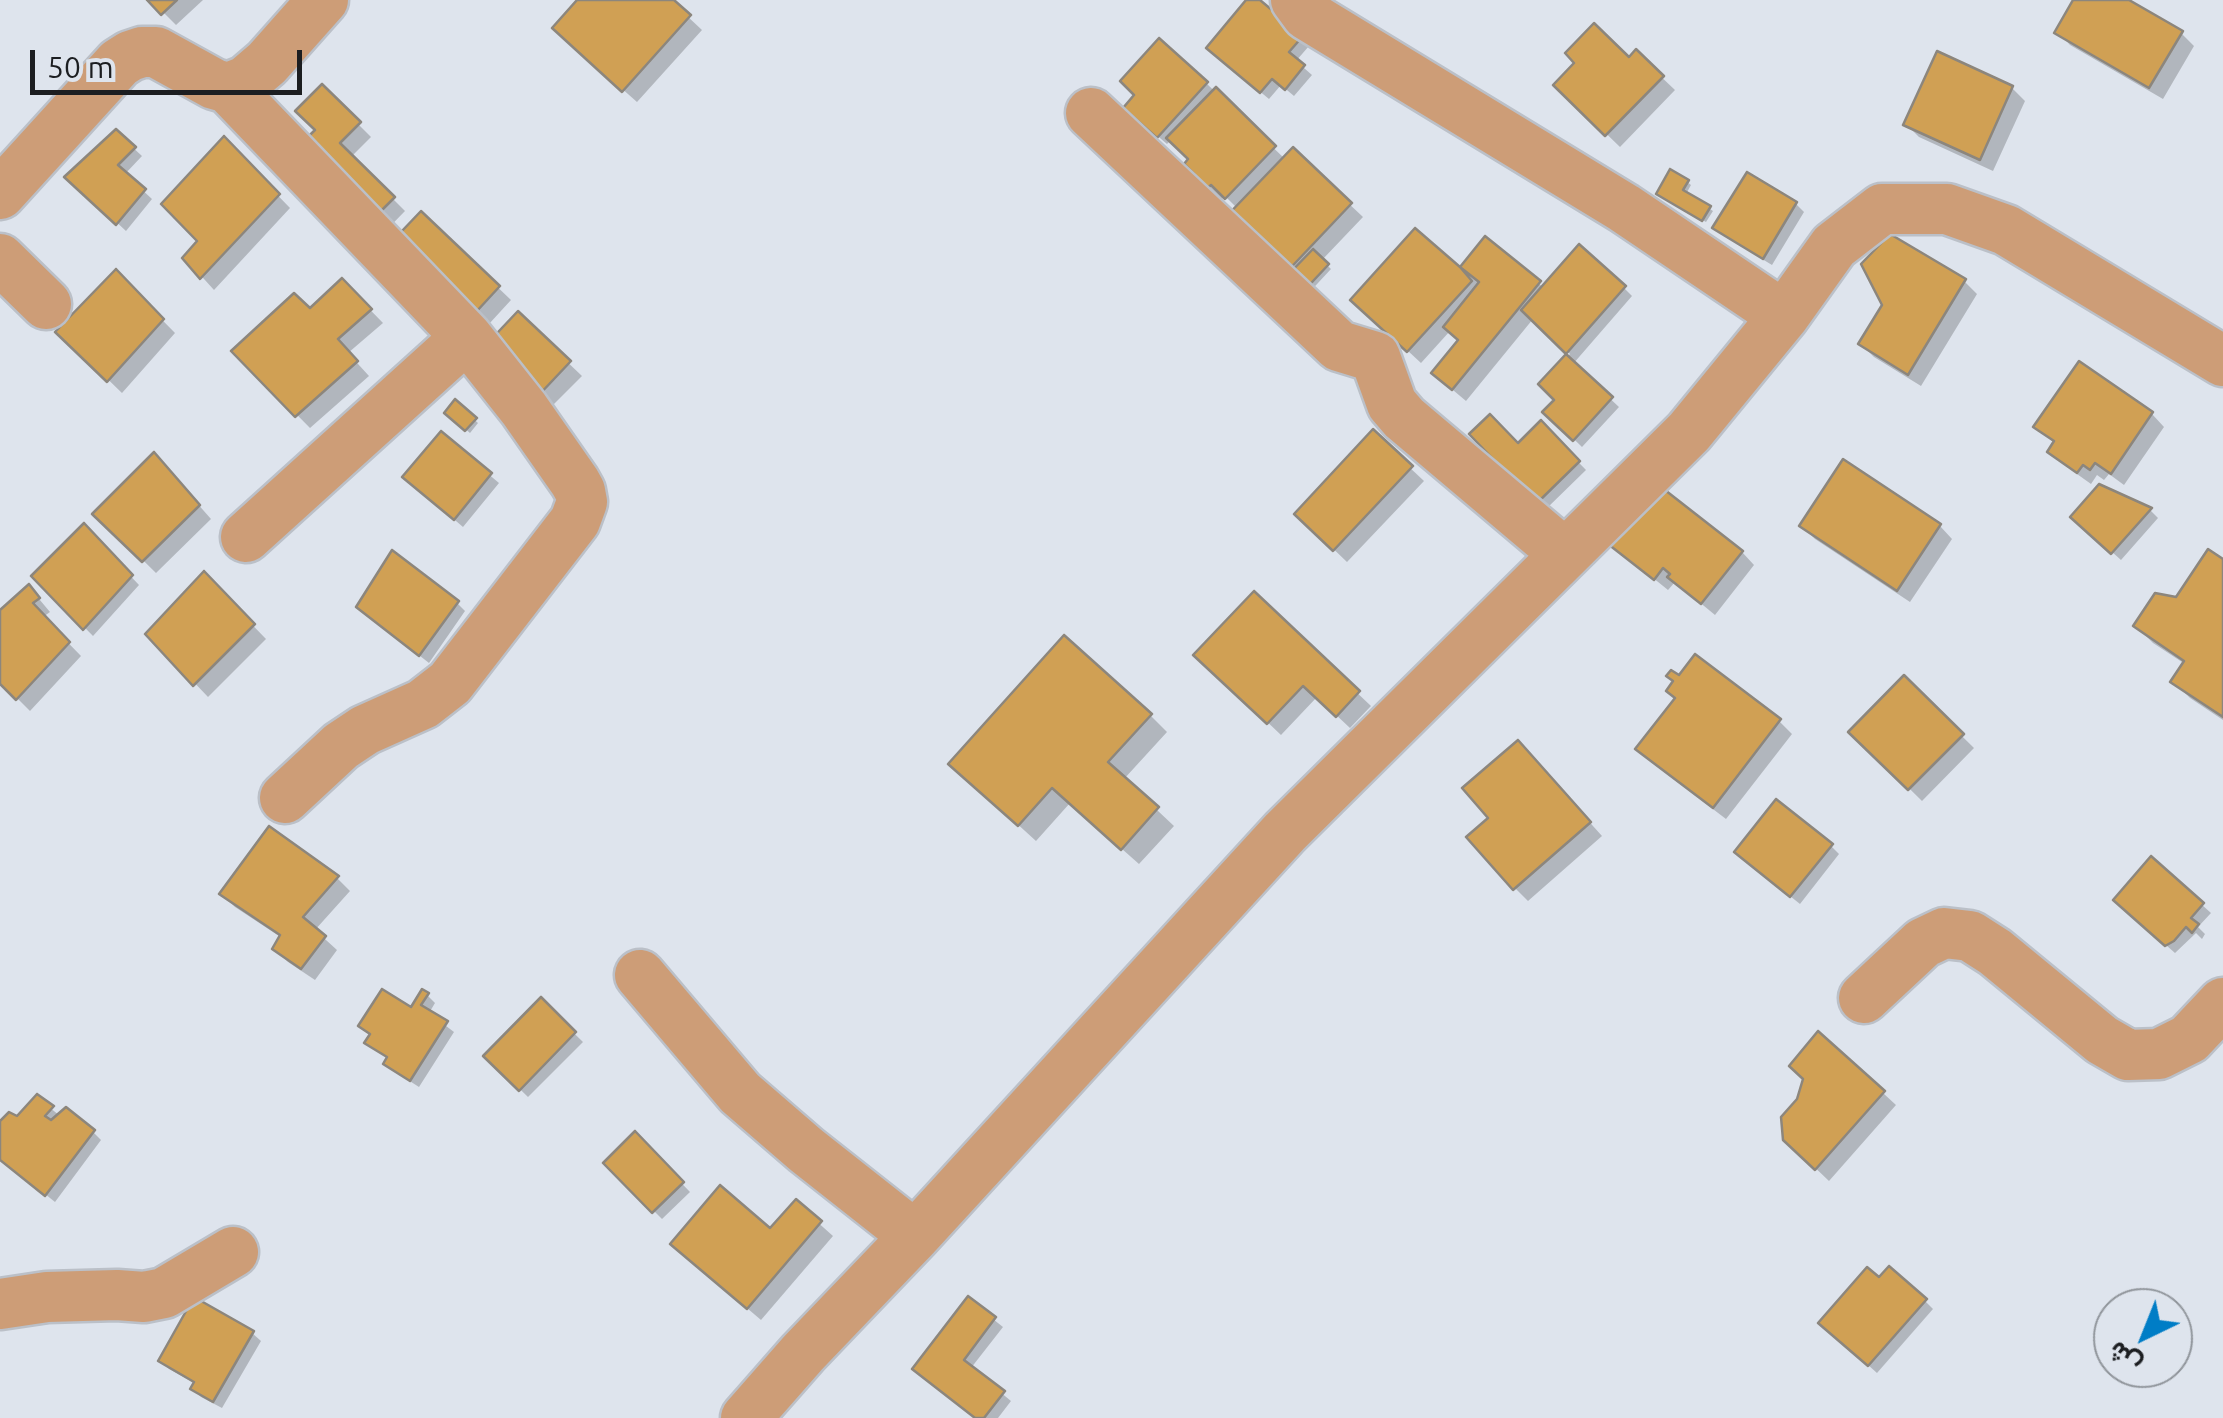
<!DOCTYPE html>
<meta charset="utf-8">
<style>
body{margin:0}
#map{position:relative;width:2223px;height:1418px;overflow:hidden;background:#dee4ed;font-family:Ubuntu,Vazirmatn,sans-serif}
canvas{display:block}
.north{position:absolute;left:2093px;top:1288px;width:100px;height:100px;box-sizing:border-box;background:#dee4ed;border:2px solid #90959b;border-radius:50%;rotate:223deg;font-size:28px;font-weight:700;line-height:40px;text-align:center;color:#1c1e21}
.north::after{content:'';display:block;margin:auto;width:35px;height:45px;background:#007dc6;clip-path:polygon(50% 0,100% 100%,50% 72%,0 100%)}
.scale{position:absolute;left:30px;top:50px;width:272px;height:45px;box-sizing:border-box;border:5px solid #1c1e21;border-top:0;padding-left:12px;font-size:30px;line-height:35px;white-space:nowrap;color:#1c1e21;-webkit-text-stroke:8px #dee4ed;paint-order:stroke}
</style>
<div id="map">
<canvas width="2223" height="1418"></canvas>
<div class="north">ش</div>
<div class="scale">50 m</div>
</div>
<script>
const context = document.querySelector('canvas').getContext('2d');
context.lineJoin = 'round';
function paint(path, color) { context.fillStyle = color; context.fill(path, 'evenodd'); }
const poly = rows => new Path2D(rows.map(r => 'M' + r).join(''));
function strokePath(path, color, width, dash) { context.strokeStyle = color; context.lineWidth = width; context.lineCap = dash ? 'butt' : 'round'; context.setLineDash(dash || []); context.stroke(path); }
paint(poly([
 [151,0,203,0,176,25],
 [581,0,670,0,702,30,637,102,568,41],
 [1249,0,1256,0,1309,46,1296,61,1312,75,1294,96,1281,85,1269,99,1217,56],
 [2076,0,2124,0,2181,33,2194,46,2163,99,2070,45,2058,32],
 [1636,53,1675,90,1620,147,1556,85,1629,61],
 [1206,83,1285,159,1293,151,1363,217,1322,260,1331,269,1305,297,1238,209,1225,196,1219,202,1196,180,1191,159,1171,140,1167,144,1134,116],
 [322,88,371,137,351,157,405,211,367,250],
 [2012,88,2025,101,1993,171,1919,137,1906,124],
 [116,132,142,156,125,174,152,199,126,231,68,177],
 [224,140,290,208,214,290,185,258,200,241],
 [1687,182,1691,185,1686,194,1713,211,1706,222,1663,197],
 [1796,204,1804,212,1772,265,1724,236,1716,228],
 [421,214,511,300,467,348],
 [1485,240,1544,288,1624,288,1632,296,1573,364,1619,407,1582,447,1546,412,1557,400,1541,384,1570,354,1533,319,1466,401,1447,385,1460,341,1450,331,1421,363,1366,312,1460,270],
 [116,273,175,333,122,393,59,332],
 [342,281,383,323,348,353,369,376,310,428,234,351,310,312],
 [1964,281,1977,294,1921,386,1874,357,1861,344],
 [518,315,582,376,548,410,551,446],
 [2080,364,2152,414,2164,427,2124,485,2109,474,2104,480,2097,475,2091,484,2063,464,2050,452,2055,444,2036,426],
 [456,403,478,423,470,433,447,413],
 [1490,417,1518,446,1541,424,1586,470,1545,510],
 [1373,433,1424,481,1347,562,1297,514],
 [442,435,499,483,463,527,414,485],
 [1844,463,1940,526,1952,539,1910,602,1815,539,1802,526],
 [166,468,211,519,156,573,96,514],
 [2100,487,2150,510,2158,518,2121,560,2082,525],
 [84,527,139,585,93,636,34,576],
 [1611,544,1742,552,1754,565,1715,615,1675,582,1668,590],
 [2223,562,2223,720,2190,698,2173,681,2185,664,2153,643,2136,626,2177,600],
 [204,575,266,639,208,697,148,634],
 [29,587,50,612,43,617,81,656,30,711,0,681,0,614],
 [1254,595,1371,706,1350,728,1317,697,1281,735,1197,655],
 [457,603,465,611,429,663,368,615],
 [1904,679,1974,748,1922,801,1852,732],
 [1150,715,1167,732,1124,779,1174,826,1139,864,1070,803,1036,841,969,780],
 [1779,721,1792,734,1726,819,1651,762,1639,749],
 [1530,756,1602,836,1528,901,1515,888,1492,818],
 [269,829,337,878,350,891,315,930,337,950,315,980,288,962,275,949,282,938,235,907,222,894],
 [1831,846,1839,854,1800,904,1745,860],
 [2151,859,2211,913,2198,927,2205,934,2202,939,2196,933,2175,953,2124,908],
 [427,995,435,1003,429,1013,454,1032,419,1087,394,1071,386,1063,389,1059,367,1043,372,1035,362,1026,412,1010],
 [541,1001,583,1042,528,1097,486,1056],
 [1883,1093,1896,1105,1829,1181,1785,1139],
 [37,1097,60,1116,93,1132,101,1140,55,1202,0,1158,0,1125,18,1119],
 [635,1135,690,1192,662,1219,606,1163],
 [796,1203,833,1236,761,1320,686,1256,771,1232],
 [1879,1281,1925,1301,1933,1309,1877,1373,1830,1331],
 [969,1300,1003,1327,971,1368,1011,1401,998,1418,976,1418,923,1377],
 [252,1333,261,1341,222,1408,201,1397,193,1388,196,1384,169,1369,161,1361]
]), '#0003');
const building = poly([
 [147,0,177,0,161,15,147,0],
 [577,0,674,0,691,15,622,92,552,28,577,0],
 [1246,0,1260,0,1303,36,1289,52,1305,65,1285,90,1272,79,1260,93,1206,48,1246,0],
 [2073,0,2129,0,2183,31,2149,88,2054,33,2073,0],
 [1594,23,1629,57,1636,49,1664,76,1605,136,1553,85,1574,63,1565,53,1594,23],
 [1159,38,1208,82,1157,138,1123,108,1134,95,1120,81,1159,38],
 [1937,51,2013,86,1980,160,1903,125,1937,51],
 [322,84,361,122,340,143,395,197,353,239,279,165,315,130,295,111,322,84],
 [1216,87,1276,146,1225,199,1211,185,1204,191,1193,180,1194,174,1184,164,1188,159,1166,138,1216,87],
 [116,129,136,147,118,165,146,189,116,225,64,177,116,129],
 [224,136,280,194,200,279,182,258,197,241,161,204,224,136],
 [1293,147,1352,203,1280,279,1220,223,1293,147],
 [1670,169,1689,180,1683,190,1711,206,1702,221,1656,194,1670,169],
 [1747,172,1797,202,1763,259,1712,228,1747,172],
 [421,211,500,286,453,337,381,253,421,211],
 [1415,228,1460,267,1472,281,1407,352,1350,300,1415,228],
 [1890,234,1966,279,1908,375,1858,344,1882,305,1861,264,1890,234],
 [1485,236,1541,281,1452,390,1431,373,1458,340,1443,327,1479,282,1460,267,1485,236],
 [1579,244,1626,286,1566,354,1521,310,1579,244],
 [1313,249,1329,264,1300,295,1283,280,1313,249],
 [116,269,164,319,107,382,55,332,116,269],
 [342,278,372,309,338,339,358,361,295,417,231,351,294,293,310,308,342,278],
 [518,311,571,361,537,397,465,367,518,311],
 [1566,354,1613,397,1573,441,1542,412,1554,400,1538,384,1566,354],
 [2079,361,2153,412,2111,474,2095,463,2090,470,2083,465,2077,473,2047,452,2054,441,2033,427,2079,361],
 [455,399,477,418,465,431,444,413,455,399],
 [1490,414,1518,443,1541,420,1580,461,1536,504,1469,434,1490,414],
 [1373,429,1413,466,1333,551,1294,514,1373,429],
 [441,431,492,473,454,520,402,477,441,431],
 [154,452,200,505,142,562,92,514,154,452],
 [1843,459,1941,524,1897,591,1799,526,1843,459],
 [1656,483,1743,551,1701,604,1667,577,1670,574,1663,568,1654,580,1608,544,1656,483],
 [2099,484,2152,508,2111,554,2070,517,2099,484],
 [84,523,133,575,83,630,31,576,84,523],
 [2208,549,2223,559,2223,717,2170,682,2184,661,2133,626,2155,593,2176,597,2208,549],
 [392,550,459,601,419,656,356,607,392,550],
 [204,571,255,624,193,686,145,634,204,571],
 [29,584,40,598,33,603,70,642,16,700,0,684,0,610,29,584],
 [1254,591,1360,691,1336,717,1303,686,1267,724,1193,655,1254,591],
 [1064,635,1152,714,1108,762,1159,807,1121,850,1052,788,1018,826,948,764,1064,635],
 [1695,654,1781,719,1713,808,1635,749,1675,698,1666,691,1673,681,1666,676,1671,670,1679,675,1695,654],
 [1904,675,1964,734,1908,790,1848,732,1904,675],
 [1518,740,1591,822,1513,890,1466,837,1488,818,1462,788,1518,740],
 [1776,799,1833,844,1790,897,1734,852,1776,799],
 [269,826,339,876,303,917,326,936,301,969,272,949,280,935,219,894,269,826],
 [2151,856,2204,903,2191,918,2199,924,2192,933,2186,927,2174,941,2165,946,2113,900,2151,856],
 [382,989,411,1007,422,989,429,993,421,1005,448,1021,410,1081,383,1064,387,1057,364,1043,370,1034,358,1026,382,989],
 [541,997,576,1032,519,1091,483,1056,541,997],
 [1818,1031,1885,1091,1815,1170,1783,1140,1781,1117,1797,1099,1803,1079,1789,1066,1818,1031],
 [37,1094,54,1106,45,1116,51,1120,66,1107,95,1130,45,1196,0,1160,0,1121,9,1112,17,1116,37,1094],
 [635,1131,684,1182,652,1213,603,1163,635,1131],
 [720,1185,770,1228,796,1199,822,1221,747,1309,670,1244,720,1185],
 [1889,1266,1927,1299,1868,1366,1818,1323,1867,1267,1879,1277,1889,1266],
 [968,1296,996,1317,964,1360,1005,1391,984,1418,975,1418,912,1369,968,1296],
 [194,1297,254,1331,213,1402,190,1389,194,1382,158,1361,194,1297]
]);
paint(building, '#d0a054');
strokePath(building, '#8c867d', 2.5);
const minor = poly([
 [1296,0,1307,15,1624,208,1784,316],
 [228,88,467,337,524,409,575,482,580,491,582,502,575,521,450,683,423,704,365,730,341,746,285,798],
 [1091,113,1339,346,1375,357,1392,404,1404,418,1565,554],
 [0,194,119,63,130,56,142,52,156,52,214,84,228,88,246,81,267,63,323,0],
 [0,259,46,304],
 [246,537,467,337],
 [640,975,740,1093,806,1150,915,1236],
 [1864,998,1923,943,1944,933,1970,936,1995,952,2102,1040,2128,1055,2159,1054,2189,1039,2223,1003],
 [0,1304,47,1297,117,1295,144,1297,164,1293,233,1252],
 [746,1418,803,1353,915,1236,1285,832,1689,432,1784,316,1834,246,1882,209,1947,209,2006,230,2223,361]
]);
strokePath(minor, '#bbc0c8', 55);
strokePath(minor, '#cd9d77', 50);
</script>
